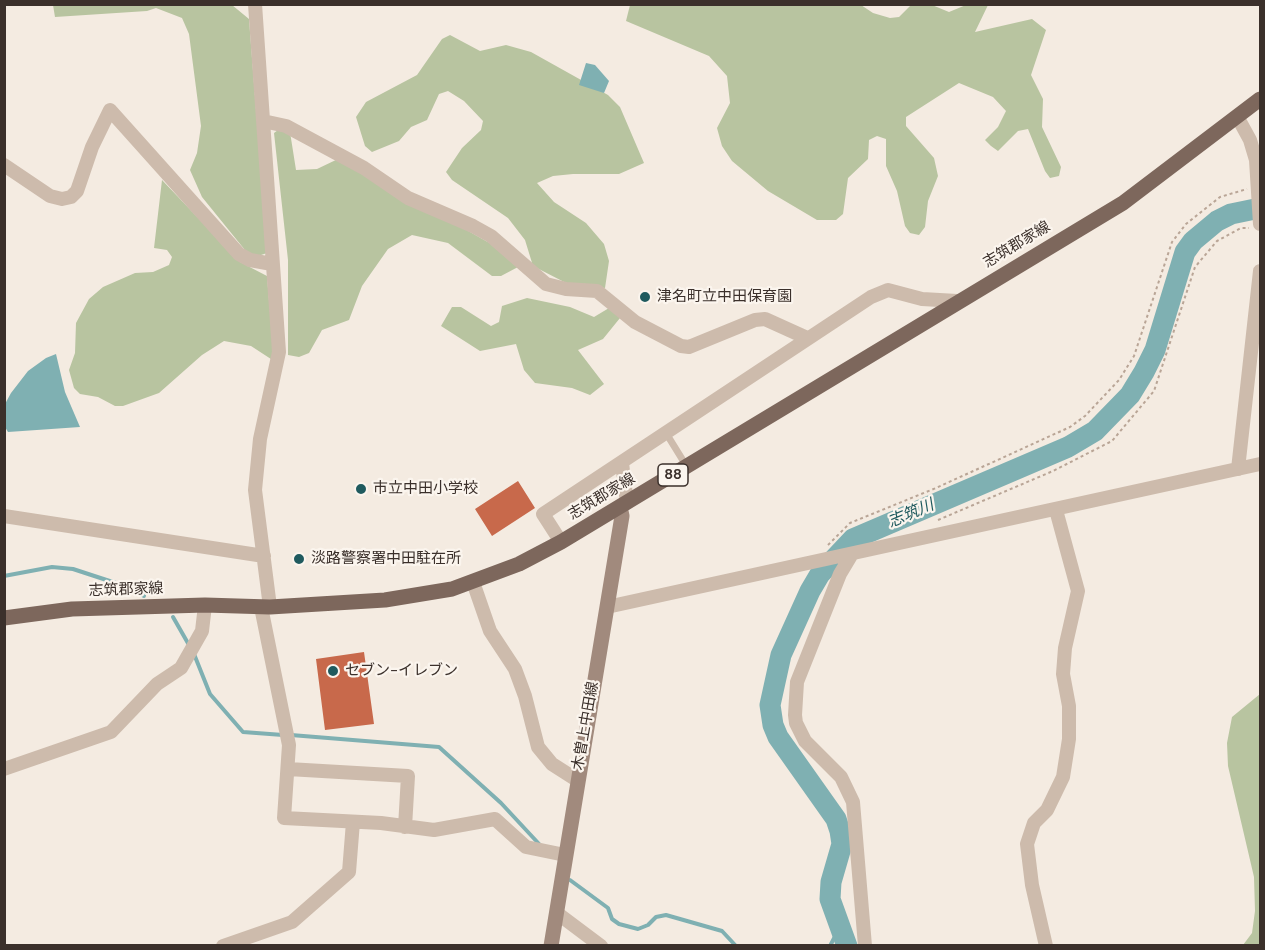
<!DOCTYPE html>
<meta charset="utf-8">
<style>
body{margin:0}
#map{position:relative;width:1265px;height:950px;overflow:hidden;background:#f4ebe1;font-family:"DM Sans",sans-serif}
canvas{display:block}
.frame{position:absolute;inset:0;border:6px solid #3b302b;pointer-events:none}
</style>
<div id="map">
<canvas width="1265" height="950"></canvas>
<div class="frame"></div>
</div>
<script>
const context = document.querySelector('canvas').getContext('2d');
context.lineJoin = 'round';
function paint(path, color) { context.fillStyle = color; context.fill(path, 'evenodd'); }
const poly = rows => new Path2D(rows.map(r => 'M' + r).join(''));
function strokePath(path, color, width, dash) { context.strokeStyle = color; context.lineWidth = width; context.lineCap = dash ? 'butt' : 'round'; context.setLineDash(dash || []); context.stroke(path); }
function write(font, color, halo, rows, align = 'center') {
  context.font = font + ' "DM Sans","Noto Sans JP",sans-serif'; context.lineWidth = 4.5; context.setLineDash([]); context.textBaseline = 'middle'; context.strokeStyle = halo; context.fillStyle = color; for (const [text, x, y, turn = 0] of rows) {
    context.save(); context.translate(x, y); context.rotate((+turn || 0) * Math.PI / 180); context.textAlign = isNaN(turn) ? turn : align; if (halo) context.strokeText(text, 0, 0); context.fillText(text, 0, 0); context.restore();
  }
}
paint(poly([
 [53,5,232,5,249,19,267,253,258,256,249,255,202,197,190,170,197,153,201,126,189,34,182,18,156,8,147,11,55,17],
 [630,5,861,5,873,13,890,18,899,17,911,5,932,5,949,12,966,5,988,5,975,32,1032,19,1046,30,1031,75,1043,99,1042,127,1061,167,1059,176,1050,178,1045,171,1028,129,1018,131,998,151,991,146,985,140,998,127,1006,111,993,97,959,83,906,117,906,126,934,158,938,176,928,201,925,227,919,235,910,233,905,226,897,191,886,166,886,139,877,136,869,140,868,159,848,178,843,214,836,220,817,220,768,191,732,161,722,146,717,128,730,103,727,76,709,56,626,21],
 [450,35,480,51,506,45,531,52,608,95,620,107,644,163,619,174,573,174,553,176,537,183,554,202,586,223,604,244,609,261,605,288,568,284,533,266,525,240,508,218,452,180,446,172,462,148,481,130,483,121,464,101,448,91,439,94,427,120,411,127,399,141,372,152,365,146,356,117,366,102,417,75,442,39],
 [282,127,290,132,296,170,317,169,340,158,500,249,518,267,501,276,492,276,448,243,412,235,388,249,362,286,349,320,322,330,309,353,299,357,288,355,288,260,274,133],
 [162,180,240,262,267,276,274,361,251,346,224,341,202,355,159,393,123,406,115,406,98,397,80,394,74,388,69,370,75,353,76,323,89,299,103,287,135,273,153,272,169,265,172,257,167,250,154,248],
 [527,298,570,307,594,317,609,308,620,318,603,339,578,350,604,384,590,395,572,388,535,383,524,370,516,344,480,351,441,326,452,307,461,307,491,326,499,322,502,306],
 [1260,694,1260,945,1243,945,1252,933,1255,911,1254,877,1228,766,1227,743,1232,717]
]), '#b8c4a0');
paint(poly([
 [586,63,595,65,609,81,604,93,579,85],
 [56,354,65,392,80,427,8,432,5,427,5,404,11,393,28,371,46,358]
]), '#7fb0b2');
strokePath(poly([
 [4,576,52,567,73,569,131,588,144,596],
 [173,617,189,645],
 [194,654,210,694,243,732,283,735],
 [291,735,439,747,501,803,540,845],
 [570,880,608,908,612,919,619,924,638,929,648,925,656,917,666,915,722,931,736,946],
 [830,946,841,925]
]), '#7fb0b2', 4);
strokePath(poly([
 [847,946,830,899,831,882,842,844,840,831,836,819,778,737,773,725,770,705,781,655,810,591,820,574,853,539,1068,447,1095,431,1130,395,1144,372,1155,350,1185,252,1193,241,1217,221,1231,214,1260,208]
]), '#7fb0b2', 21);
paint(poly([
 [518,481,535,508,492,536,475,509],
 [364,652,374,724,325,730,316,659]
]), '#c8694b');
strokePath(poly([
 [938,520,1053,471,1112,441,1154,391,1195,267,1217,241,1241,228,1249,228],
 [828,545,850,523,936,488,1070,427,1085,416,1119,380,1134,356,1172,242,1186,224,1220,197,1247,189]
]), '#b9a596', 2, [3, 3]);
strokePath(poly([
 [666,433,687,467]
]), '#cdbbac', 7);
strokePath(poly([
 [255,4,279,352,260,439,255,490,270,607],
 [1238,118,1250,140,1256,160,1260,224],
 [263,121,286,126,364,168,408,198,473,226,491,236,546,284,566,289,597,291,635,322,681,346,689,347,755,320,765,319,807,338],
 [4,165,50,196,62,199,71,197,77,191,92,147,110,110,239,254,250,260,272,264],
 [622,463,627,503],
 [1238,469,1260,271],
 [4,516,264,556],
 [561,542,543,514,871,297,888,290,922,299,957,301],
 [852,554,840,574,797,682,795,715,796,723,805,741,841,777,853,802,865,946],
 [473,582,490,631,515,669,525,696,538,747,552,764,577,780],
 [261,607,289,745,284,818,381,823,434,830,495,819,526,847,565,855],
 [607,607,1260,464],
 [4,769,111,732,157,684,181,668,202,631,205,605],
 [288,769,408,776,405,827],
 [557,913,601,946],
 [223,946,292,922,349,872,353,822],
 [1046,946,1032,885,1027,844,1034,823,1047,810,1063,777,1069,739,1069,706,1063,674,1065,648,1078,591,1056,510]
]), '#cdbbac', 14);
strokePath(poly([
 [551,946,622,516,620,507]
]), '#a18a7d', 15);
strokePath(poly([
 [4,618,72,609,205,605,270,607,385,600,452,589,519,564,561,542,1123,203,1260,99]
]), '#7d675c', 15);
for (const [x, y, r, color] of [
 [645,297,6,"#1f5a5e"],
 [361,489,6,"#1f5a5e"],
 [299,559,6,"#1f5a5e"],
 [333,671,6,"#1f5a5e"]
]) { const dot = new Path2D(); dot.arc(x, y, r, 0, 2 * Math.PI); context.fillStyle = color; context.fill(dot); strokePath(dot, '#fbf5ee', 2); }
for (const [x, y, w] of [
 [673,475,30]
]) { const box = new Path2D(); box.roundRect(x - w / 2, y - 11, w, 22, 4.5); context.fillStyle = '#fbf5ee'; context.fill(box); strokePath(box, '#3b302b', 1.5); }
write('bold 14px', '#3b302b', null, [
 ["88",673,475]
]);
write('15px', '#3b302b', '#fbf5ee', [
 ["志筑郡家線",1017,245,-31],
 ["志筑郡家線",602,497,-31],
 ["志筑郡家線",126,590,-2],
 ["木曽上中田線",586,726,-80]
]);
write('15px', '#3b302b', '#fbf5ee', [
 ["津名町立中田保育園",657,297],
 ["市立中田小学校",373,489],
 ["淡路警察署中田駐在所",311,559],
 ["セブン-イレブン",345,671]
], 'left');
write('italic 16px', '#1f5a5e', '#fbf5ee', [
 ["志筑川",911,514,-23]
]);
</script>
